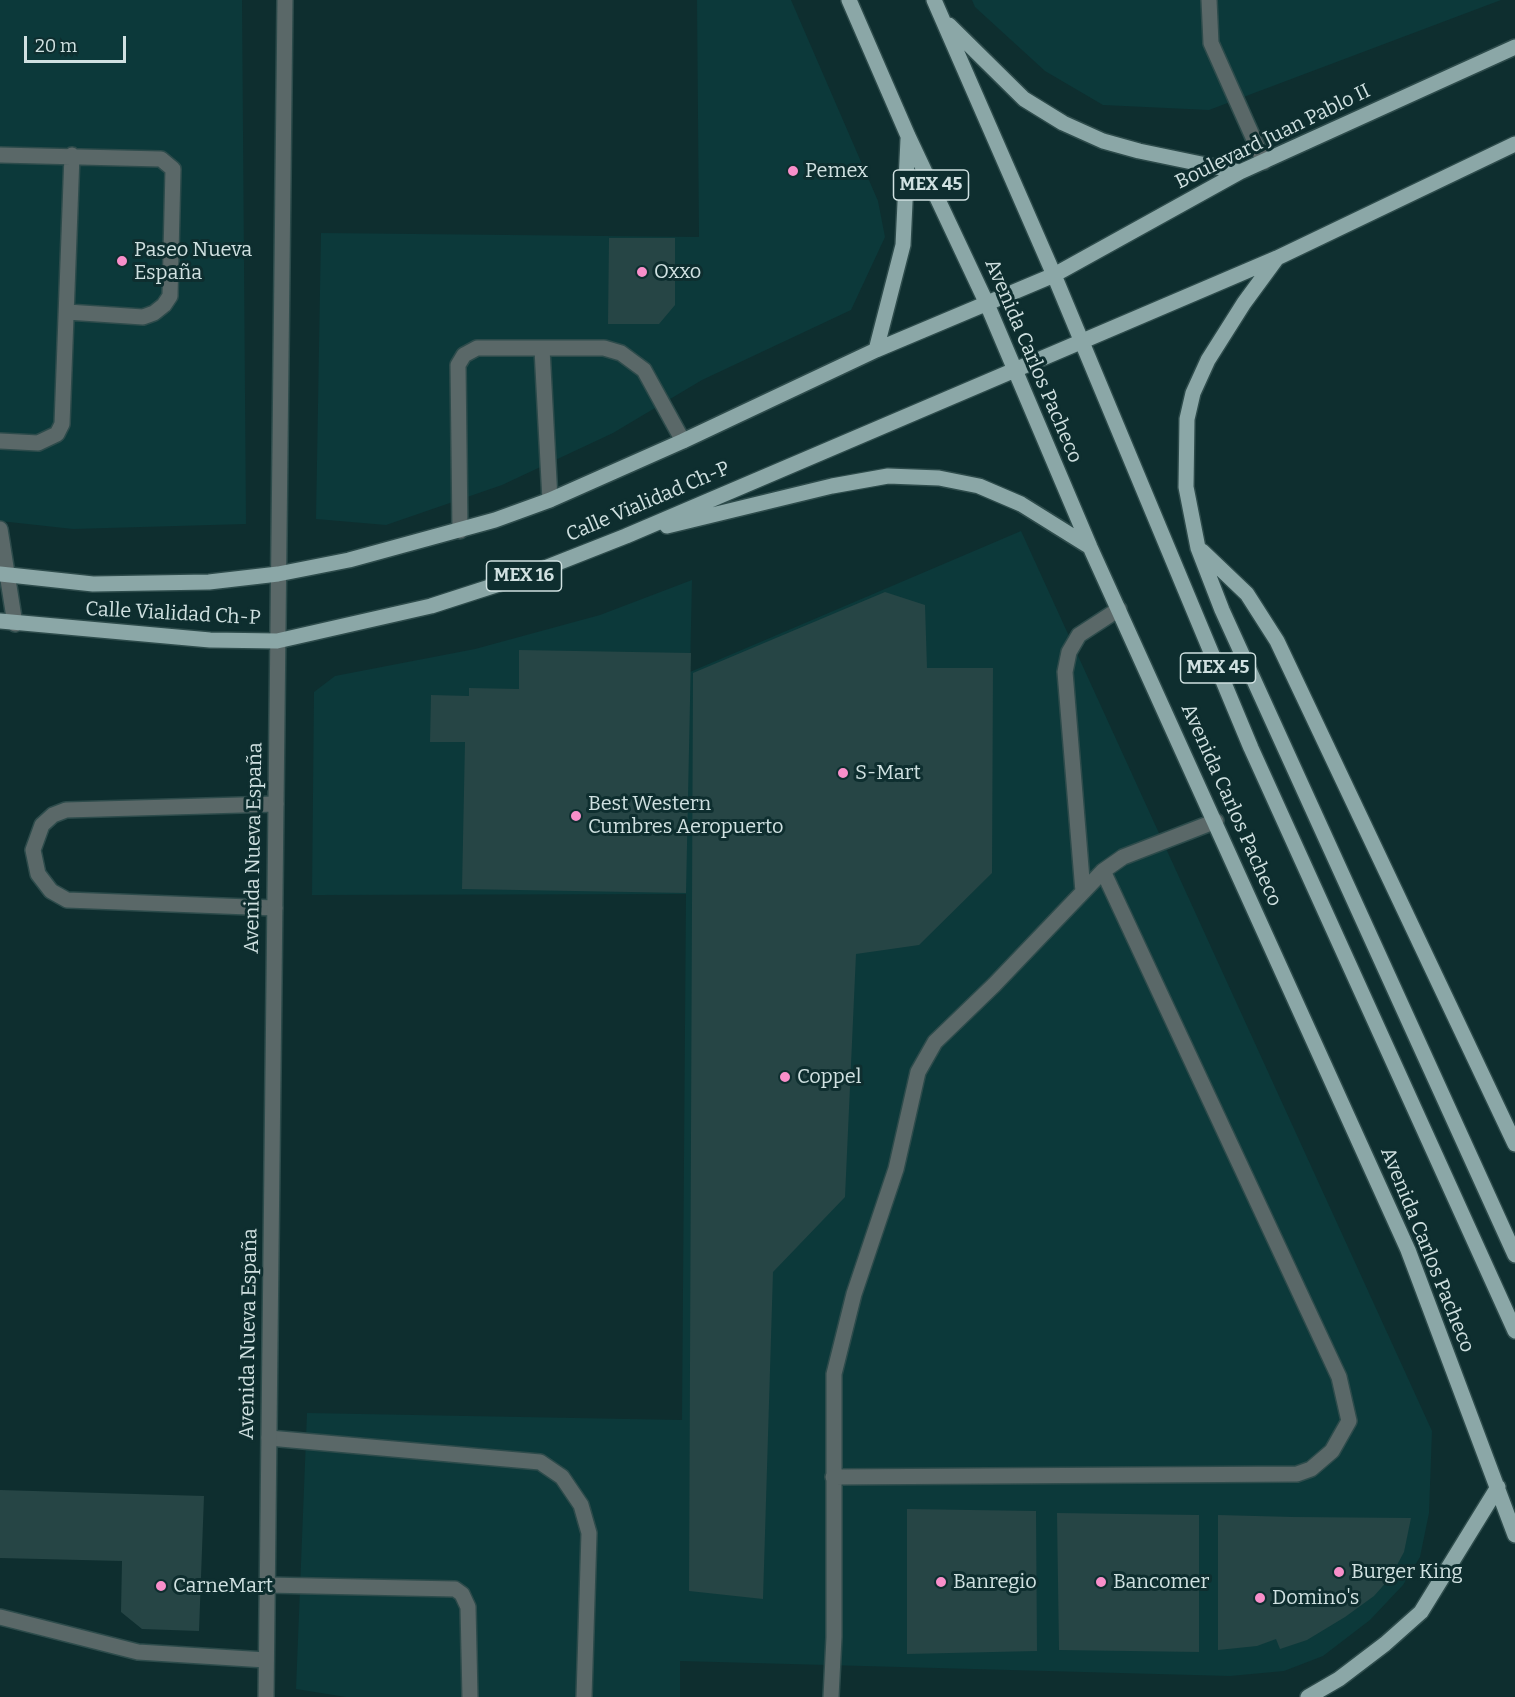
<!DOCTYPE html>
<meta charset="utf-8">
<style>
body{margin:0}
#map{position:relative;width:1515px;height:1697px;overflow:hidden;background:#0e2e2f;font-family:Bitter,serif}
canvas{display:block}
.scale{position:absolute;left:24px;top:36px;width:102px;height:27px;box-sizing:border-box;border:3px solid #d0e1e1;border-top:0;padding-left:8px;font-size:18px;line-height:21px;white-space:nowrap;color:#d0e1e1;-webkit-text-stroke:4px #0e2e2f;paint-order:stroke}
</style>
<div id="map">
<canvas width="1515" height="1697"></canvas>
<div class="scale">20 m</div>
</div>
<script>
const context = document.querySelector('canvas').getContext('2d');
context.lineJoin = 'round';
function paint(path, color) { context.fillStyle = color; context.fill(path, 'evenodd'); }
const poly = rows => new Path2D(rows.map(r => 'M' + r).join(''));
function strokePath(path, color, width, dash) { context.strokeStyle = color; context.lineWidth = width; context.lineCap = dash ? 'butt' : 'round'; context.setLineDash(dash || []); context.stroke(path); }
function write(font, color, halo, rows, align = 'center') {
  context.font = font + ' Bitter,serif'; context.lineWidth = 6; context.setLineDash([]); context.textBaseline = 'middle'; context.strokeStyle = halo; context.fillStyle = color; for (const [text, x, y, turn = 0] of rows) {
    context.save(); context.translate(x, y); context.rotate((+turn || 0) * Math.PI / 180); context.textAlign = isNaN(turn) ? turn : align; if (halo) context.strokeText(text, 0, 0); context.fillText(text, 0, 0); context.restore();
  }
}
paint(poly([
 [0,0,242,0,246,524,73,529,0,521],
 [697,0,791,0,878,201,885,237,851,310,702,380,613,433,502,485,386,525,316,519,321,233,699,237],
 [972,0,1501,0,1209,110,1103,105,1045,71,975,7],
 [1021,531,1432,1431,1429,1513,1420,1557,1403,1585,1370,1620,1323,1656,1284,1671,1230,1676,680,1661,680,1697,346,1697,296,1689,307,1413,682,1420,686,894,312,895,314,692,335,676,475,649,600,615,692,580,690,672]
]), '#0c393a');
paint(poly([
 [609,238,675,238,675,305,659,324,608,324],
 [885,592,925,605,927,668,993,668,992,873,919,945,856,954,845,1197,773,1272,763,1599,689,1591,693,673],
 [519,650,691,653,686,893,462,889,465,742,430,742,431,695,469,696,469,688,519,689],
 [0,1490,204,1496,199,1631,142,1629,121,1612,122,1561,0,1558],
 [907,1509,1036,1511,1037,1651,907,1654],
 [1057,1513,1199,1515,1199,1652,1059,1650],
 [1218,1515,1293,1517,1411,1518,1404,1552,1390,1578,1374,1596,1345,1617,1307,1640,1280,1649,1276,1639,1257,1646,1218,1650]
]), '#264545');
const lane = poly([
 [1209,0,1211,43,1264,162],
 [0,155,161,159,173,169,170,296,164,305,154,313,143,317,67,312],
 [542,349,550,500],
 [0,441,38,443,57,434,62,424,72,155],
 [0,529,15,624],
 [460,531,458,365,464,355,477,348,604,348,621,353,644,370,683,441],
 [1083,892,1065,672,1069,652,1079,635,1119,609],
 [275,908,67,900,51,891,38,874,33,850,42,825,53,815,66,810,276,804],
 [269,1438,540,1462,562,1477,581,1505,589,1533,584,1697],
 [833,1477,1297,1474,1311,1469,1332,1451,1349,1421,1339,1377,1103,871],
 [267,1585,455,1589,462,1594,468,1607,470,1697],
 [0,1617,138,1652,266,1660],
 [831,1697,834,1637,834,1374,854,1294,896,1169,918,1072,935,1042,994,985,1103,871,1123,857,1216,821]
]);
const street = poly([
 [266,1697,285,0]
]);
const primary = poly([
 [849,0,908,136,987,304,1090,547,1408,1250,1515,1535],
 [934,0,1054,275,1251,748,1515,1331],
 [949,25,1024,99,1063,123,1103,141,1139,151,1240,172],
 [1277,258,1244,303,1208,360,1193,393,1187,419,1186,487,1198,548,1222,610,1515,1255],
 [876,350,903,245,908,139],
 [667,526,832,486,888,476,939,478,979,486,1021,504,1090,547],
 [1202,551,1247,594,1277,641,1515,1144],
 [0,574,93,584,209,582,278,574,349,560,495,520,550,500,683,441,876,350,1054,275,1240,172,1515,47],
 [0,621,210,640,277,641,431,606,527,575,626,536,1277,258,1515,144],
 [1308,1697,1339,1679,1385,1644,1421,1612,1498,1487]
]);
strokePath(lane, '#2d4b4b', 18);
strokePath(street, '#2d4b4b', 18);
strokePath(primary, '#2d4b4b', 18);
strokePath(lane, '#5a6868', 15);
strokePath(street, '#5a6868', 15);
strokePath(primary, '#8ba7a7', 15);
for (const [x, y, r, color] of [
 [793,171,6,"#f98fca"],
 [122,261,6,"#f98fca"],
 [642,272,6,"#f98fca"],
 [843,773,6,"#f98fca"],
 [576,816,6,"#f98fca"],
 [785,1077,6,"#f98fca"],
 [1339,1572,6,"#f98fca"],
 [941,1582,6,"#f98fca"],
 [1101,1582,6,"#f98fca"],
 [161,1586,6,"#f98fca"],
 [1260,1598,6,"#f98fca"]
]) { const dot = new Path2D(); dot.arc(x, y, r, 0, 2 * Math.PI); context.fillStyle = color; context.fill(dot); strokePath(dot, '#0e2e2f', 2); }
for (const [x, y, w] of [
 [931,185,75],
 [524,576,75],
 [1218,668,75]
]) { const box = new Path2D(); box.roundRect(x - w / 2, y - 15, w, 30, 4.5); context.fillStyle = '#0e2e2f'; context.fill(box); strokePath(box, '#d0e1e1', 1.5); }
write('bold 18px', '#d0e1e1', null, [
 ["MEX 45",931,185],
 ["MEX 16",524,576],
 ["MEX 45",1218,668]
]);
write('20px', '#d0e1e1', '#0e2e2f', [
 ["Boulevard Juan Pablo II",1273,137,-26],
 ["Avenida Carlos Pacheco",1033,361,67],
 ["Calle Vialidad Ch-P",648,502,-23],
 ["Calle Vialidad Ch-P",173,614,3],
 ["Avenida Carlos Pacheco",1231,805,66],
 ["Avenida Nueva España",254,848,-89],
 ["Avenida Carlos Pacheco",1427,1250,68],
 ["Avenida Nueva España",249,1334,-89]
]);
write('20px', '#d0e1e1', '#0e2e2f', [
 ["Pemex",805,171],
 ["Paseo Nueva",134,250],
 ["España",134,273],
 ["Oxxo",654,272],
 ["S-Mart",855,773],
 ["Best Western",588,804],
 ["Cumbres Aeropuerto",588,827],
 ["Coppel",797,1077],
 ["Burger King",1351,1572],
 ["Banregio",953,1582],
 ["Bancomer",1113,1582],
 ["CarneMart",173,1586],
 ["Domino's",1272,1598]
], 'left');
</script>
